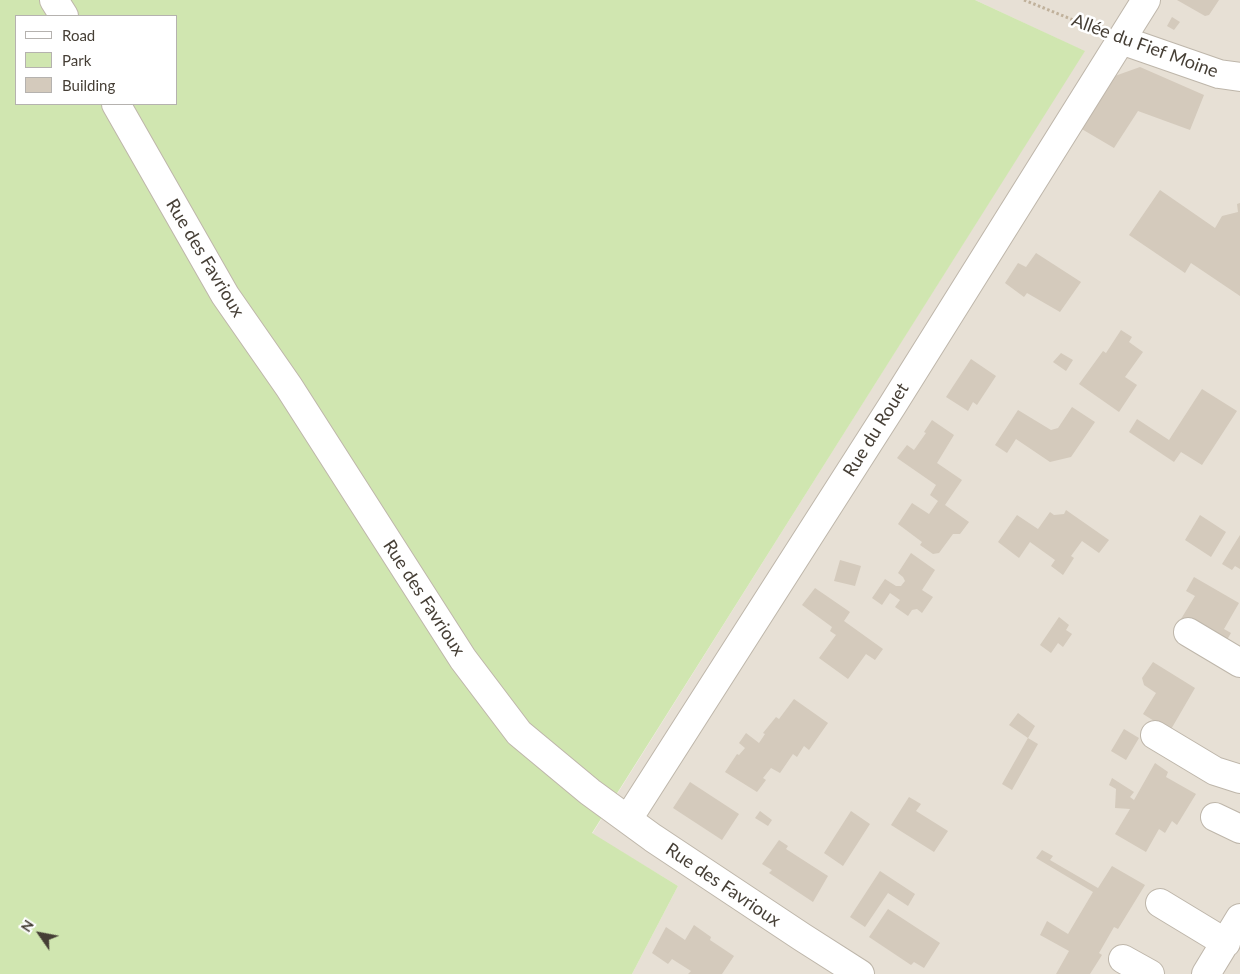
<!DOCTYPE html>
<meta charset="utf-8">
<style>
body{margin:0}
#map{position:relative;width:1240px;height:974px;overflow:hidden;background:#f3efe7;font-family:Lato,sans-serif}
canvas{display:block}
.legend{position:absolute;left:15px;top:15px;width:162px;height:90px;box-sizing:border-box;background:#fff;border:1px solid #b5b2af;margin:0;padding:6px 9px;list-style:none;font-size:15px;color:#463f36}
.legend li{display:flex;align-items:center;gap:10px;height:25px}
.legend b{width:25px;border:1px solid #b5b2af}
.north{position:absolute;left:15px;top:909px;width:50px;height:50px;-webkit-text-stroke:4px #fff;paint-order:stroke;rotate:303deg;font-size:14px;font-weight:700;line-height:20px;text-align:center;color:#463f36}
.north::after{content:'';display:block;margin:auto;width:18px;height:22px;background:#463f36;clip-path:polygon(50% 0,100% 100%,50% 72%,0 100%)}
</style>
<div id="map">
<canvas width="1240" height="974"></canvas>
<ul class="legend">
<li><b style="height:6px;background:#fff"></b>Road</li>
<li><b style="height:14px;background:#d0e6b0"></b>Park</li>
<li><b style="height:14px;background:#d4cabc"></b>Building</li>
</ul>
<div class="north">N</div>
</div>
<script>
const context = document.querySelector('canvas').getContext('2d');
context.lineJoin = 'round';
function paint(path, color) { context.fillStyle = color; context.fill(path, 'evenodd'); }
const poly = rows => new Path2D(rows.map(r => 'M' + r).join(''));
function strokePath(path, color, width, dash) { context.strokeStyle = color; context.lineWidth = width; context.lineCap = dash ? 'butt' : 'round'; context.setLineDash(dash || []); context.stroke(path); }
function write(font, color, halo, rows, align = 'center') {
  context.font = font + ' Lato,sans-serif'; context.lineWidth = 5; context.setLineDash([]); context.textBaseline = 'middle'; context.strokeStyle = halo; context.fillStyle = color; for (const [text, x, y, turn = 0] of rows) {
    context.save(); context.translate(x, y); context.rotate((+turn || 0) * Math.PI / 180); context.textAlign = isNaN(turn) ? turn : align; if (halo) context.strokeText(text, 0, 0); context.fillText(text, 0, 0); context.restore();
  }
}
paint(poly([
 [975,0,1240,0,1240,974,632,974,678,886,592,834,1084,51]
]), '#e7e0d5');
paint(poly([
 [0,0,975,0,1085,51,592,833,678,886,632,974,0,974],
 [16,16,176,16,176,104,16,104]
]), '#d0e6b0');
paint(poly([
 [1177,0,1219,0,1209,15,1205,16],
 [1172,17,1180,22,1174,30,1167,26],
 [1140,67,1204,95,1190,130,1138,111,1114,148,1080,128,1112,77],
 [1160,190,1215,228,1222,216,1238,212,1237,204,1240,203,1240,296,1191,263,1185,273,1129,235],
 [1036,253,1081,282,1060,312,1027,293,1024,297,1005,283,1018,263,1026,267],
 [1121,330,1132,337,1129,342,1143,352,1125,377,1137,385,1119,412,1079,384,1103,351,1106,353],
 [1061,353,1073,360,1066,371,1053,362],
 [971,359,996,376,977,405,973,402,968,411,946,397],
 [1202,389,1237,411,1202,465,1181,452,1174,462,1129,432,1137,419,1169,440],
 [1072,407,1095,422,1071,457,1050,462,1016,439,1007,453,995,445,1018,410,1051,430,1058,428],
 [932,420,954,435,937,463,962,480,945,505,969,522,960,534,953,534,939,553,933,554,920,545,922,542,898,524,912,503,929,514,938,501,930,495,936,485,897,458,907,445,914,450,926,433,924,432],
 [1066,510,1109,540,1099,553,1082,541,1071,556,1074,558,1063,575,1051,566,1055,560,1030,542,1019,558,998,542,1017,515,1038,529,1050,512,1054,515,1064,514],
 [1200,515,1226,532,1211,557,1185,540],
 [1240,535,1240,569,1235,566,1232,570,1222,564],
 [911,553,935,570,922,590,933,597,922,613,917,609,912,610,908,616,895,607,900,600,890,593,882,605,872,598,885,579,896,586,901,586,905,581,903,577,898,573],
 [840,560,861,566,855,586,834,581],
 [1194,577,1239,603,1224,629,1231,633,1224,645,1181,619,1195,596,1186,591],
 [815,588,850,612,844,621,883,649,875,660,866,654,848,679,819,658,836,635,830,631,832,627,802,605],
 [1059,617,1069,625,1066,630,1072,634,1063,647,1058,643,1051,653,1040,645],
 [1153,662,1195,688,1170,731,1143,714,1156,693,1144,685,1142,678],
 [794,699,828,723,809,750,804,746,797,757,793,754,780,773,771,768,763,778,766,780,757,792,725,772,737,754,739,755,745,748,739,743,746,733,759,743,765,734,763,733,776,717,779,719],
 [1018,713,1035,726,1028,738,1009,725],
 [1124,729,1139,738,1126,760,1111,751],
 [1028,738,1038,744,1012,790,1002,784],
 [1155,763,1168,772,1166,777,1196,794,1177,825,1172,821,1165,833,1159,829,1146,852,1115,834,1130,809,1115,808,1116,789,1109,785,1112,778,1134,792,1130,797,1134,800],
 [690,782,739,814,722,840,673,808],
 [909,797,921,804,916,811,948,831,934,852,891,825],
 [760,811,772,820,768,826,755,818],
 [851,811,870,824,843,866,824,853],
 [779,840,788,846,786,849,828,876,813,902,769,873,772,870,762,864],
 [1042,850,1053,856,1050,860,1098,888,1112,866,1145,885,1118,929,1114,927,1099,953,1102,955,1090,974,1056,974,1069,951,1040,935,1047,921,1068,934,1093,892,1036,858],
 [880,871,915,894,908,906,888,893,865,927,850,917],
 [888,909,940,943,924,968,914,962,911,965,869,937],
 [694,925,711,937,710,940,734,956,722,974,688,974,691,971,672,959,668,964,652,953,666,927,685,940]
]), '#d4cabc');
const minor = poly([
 [54,0,64,16],
 [1121,40,1219,74,1240,77],
 [116,104,225,295,289,387,463,659,519,733,590,792,653,838,802,937,860,974],
 [1188,632,1240,663],
 [1155,735,1215,771,1240,779],
 [1215,817,1240,829],
 [628,819,892,406,1146,0],
 [1160,903,1226,943],
 [1123,959,1150,974],
 [1206,974,1240,918]
]);
strokePath(minor, '#beb6aa', 30);
strokePath(poly([
 [1024,0,1098,30]
]), '#c0b19b', 3, [2.5, 2.5]);
strokePath(minor, '#fff', 28);
write('18px', '#463f36', '#fff', [
 ["Allée du Fief Moine",1145,46,20],
 ["Rue des Favrioux",205,258,59],
 ["Rue du Rouet",876,430,-58],
 ["Rue des Favrioux",424,598,57],
 ["Rue des Favrioux",723,885,34]
]);
</script>
